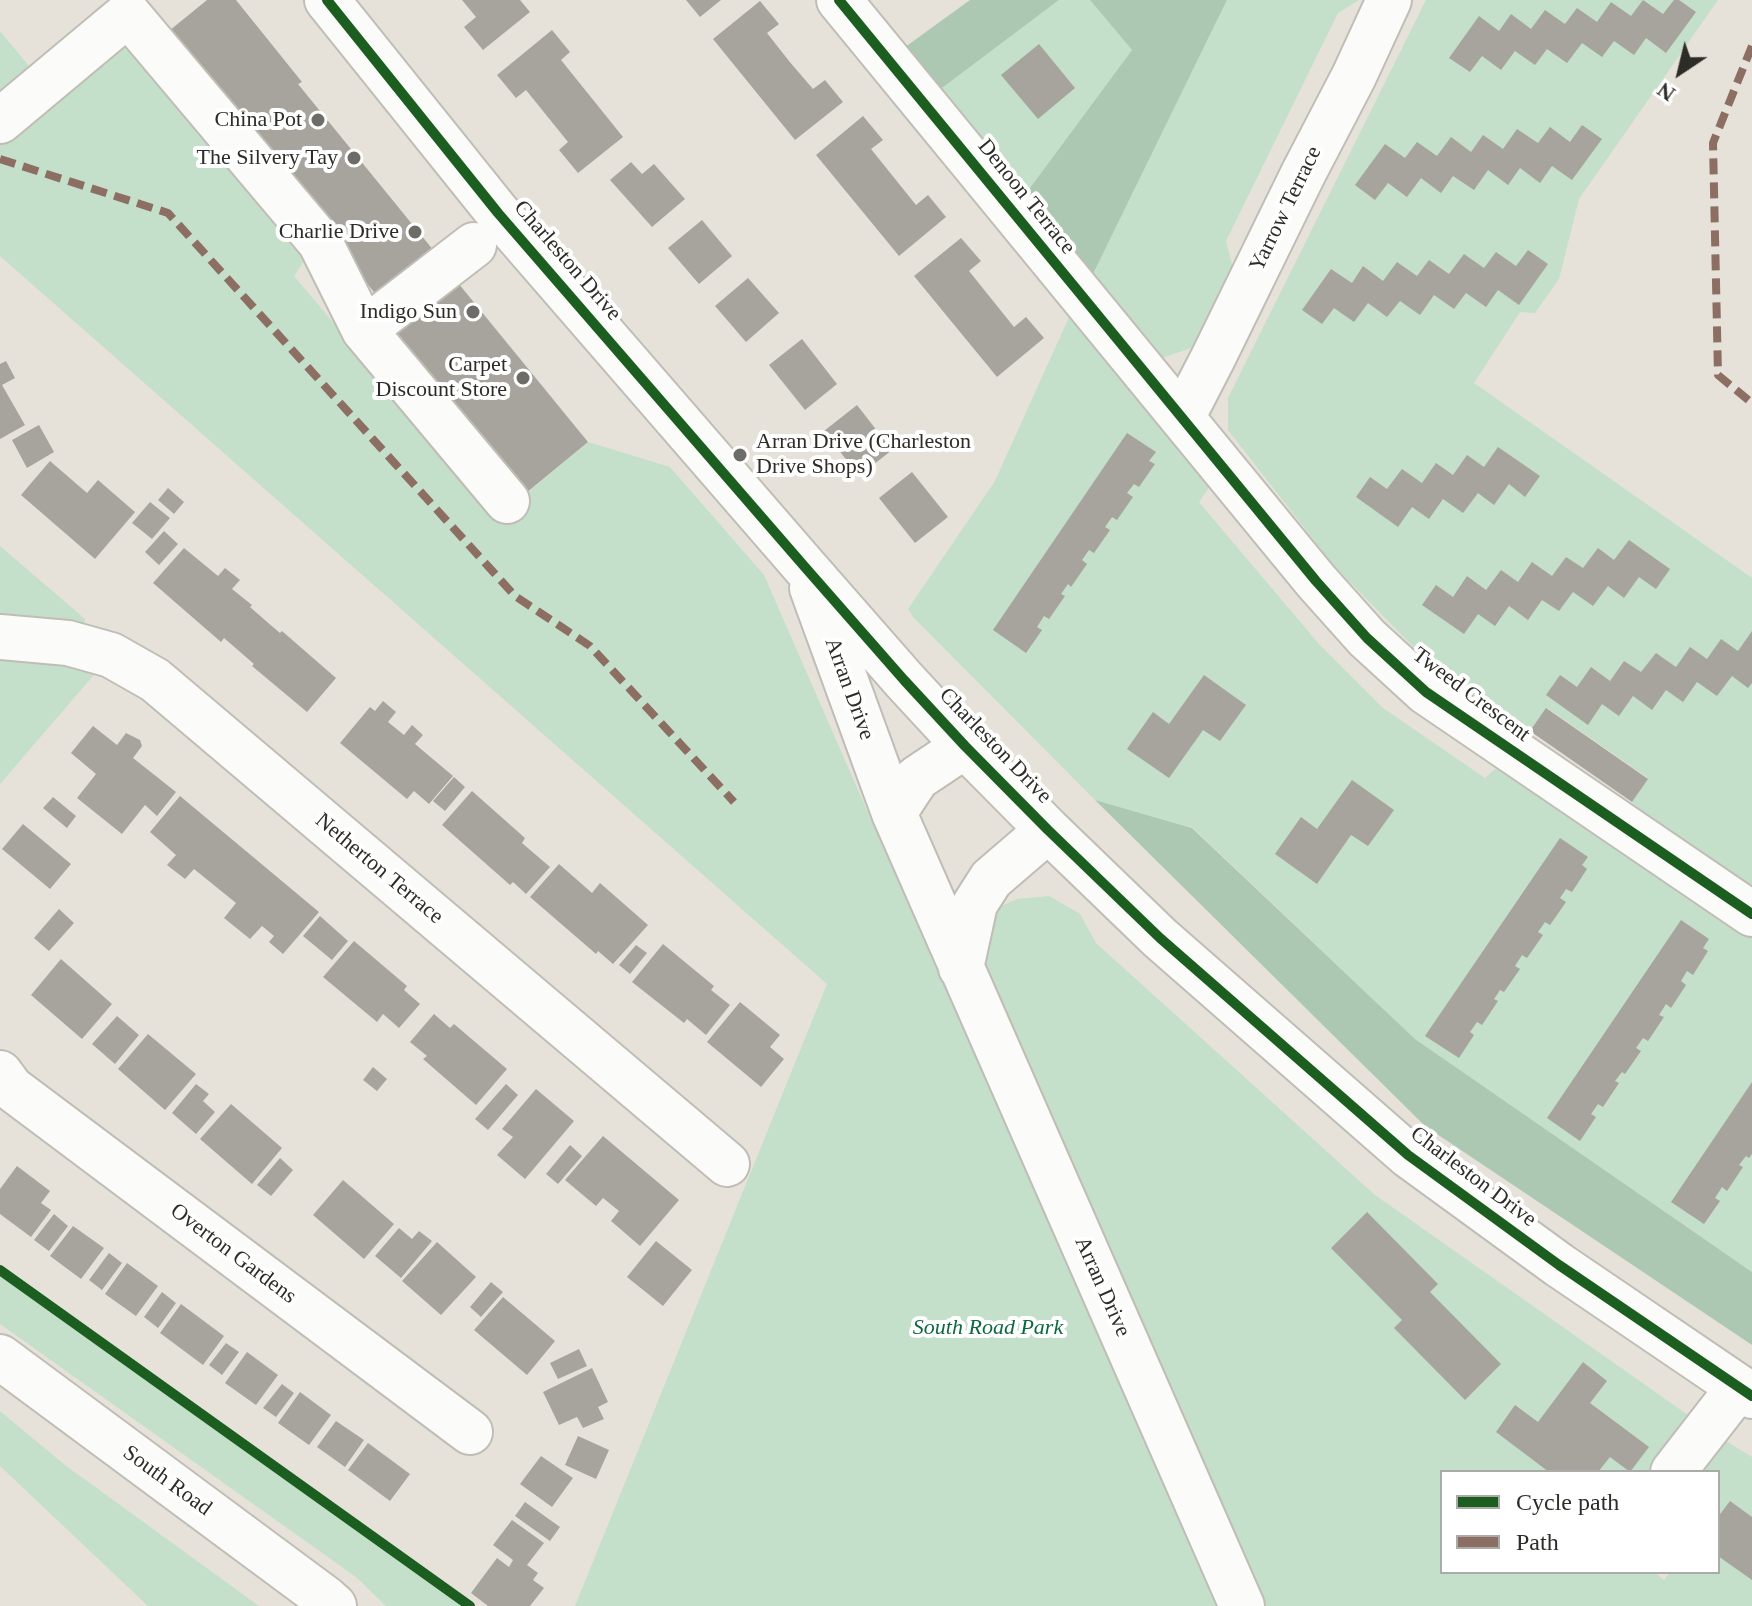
<!DOCTYPE html>
<style>
body{margin:0}
#map{position:relative;width:1752px;height:1606px;overflow:hidden;background:#e6e2da;font-family:"Times New Roman",serif}
canvas{display:block}
.legend{position:absolute;left:1440px;top:1470px;width:280px;height:104px;box-sizing:border-box;background:#fff;border:2px solid #ababa9;margin:0;padding:10px 14px;list-style:none;font-size:24px;color:#2e2c27}
.legend li{display:flex;align-items:center;gap:16px;height:40px}
.legend b{width:40px;border:2px solid #ababa9}
.north{position:absolute;left:1640px;top:32px;width:80px;height:80px;-webkit-text-stroke:6px #fff;paint-order:stroke;rotate:215deg;font-size:22px;font-weight:700;line-height:32px;text-align:center;color:#2e2c27}
.north::after{content:'';display:block;margin:auto;width:28px;height:36px;background:#2e2c27;clip-path:polygon(50% 0,100% 100%,50% 72%,0 100%)}
</style>
<div id="map">
<canvas width="1752" height="1606"></canvas>
<ul class="legend">
<li><b style="height:10px;background:#1b5e20"></b>Cycle path</li>
<li><b style="height:10px;background:#8d6e63"></b>Path</li>
</ul>
<div class="north">N</div>
</div>
<script>
const context = document.querySelector('canvas').getContext('2d');
context.lineJoin = 'round';
function paint(path, color) { context.fillStyle = color; context.fill(path, 'evenodd'); }
const poly = rows => new Path2D(rows.map(r => 'M' + r).join(''));
function strokePath(path, color, width, dash) { context.strokeStyle = color; context.lineWidth = width; context.lineCap = dash ? 'butt' : 'round'; context.setLineDash(dash || []); context.stroke(path); }
function write(font, color, halo, rows, align = 'center') {
  context.font = font + ' "Times New Roman",serif'; context.lineWidth = 8; context.setLineDash([]); context.textBaseline = 'middle'; context.strokeStyle = halo; context.fillStyle = color; for (const [text, x, y, turn = 0] of rows) {
    context.save(); context.translate(x, y); context.rotate((+turn || 0) * Math.PI / 180); context.textAlign = isNaN(turn) ? turn : align; if (halo) context.strokeText(text, 0, 0); context.fillText(text, 0, 0); context.restore();
  }
}
paint(poly([
 [1059,0,1090,0,1132,50,1024,196,938,91],
 [1227,0,1359,0,1338,13,1226,241,1233,268,1191,348,1162,358,1092,276],
 [1426,0,1718,0,1579,199,1559,279,1535,313,1520,312,1474,383,1752,578,1752,889,1640,811,1632,802,1648,778,1547,708,1530,731,1439,673,1334,566,1228,430,1228,398],
 [0,31,37,76,114,40,138,40,313,247,294,276,498,517,588,442,670,467,764,575,924,941,1017,899,1049,896,1080,914,1096,943,1375,1195,1698,1422,1658,1472,1442,1472,1442,1572,1654,1572,1664,1580,1670,1572,1718,1572,1718,1503,1721,1499,1718,1496,1718,1472,1695,1472,1721,1438,1752,1457,1752,1606,575,1606,827,984,0,256],
 [1070,315,1214,480,1199,502,1318,643,1383,708,1485,778,1502,763,1625,846,1752,936,1752,1272,1415,1039,1193,828,1095,800,913,617,908,609,995,481],
 [0,546,85,619,82,630,0,619],
 [0,649,99,669,0,784],
 [0,1270,470,1606,386,1606,356,1577,0,1324],
 [0,1411,65,1465,259,1606,148,1606,0,1466]
]), '#c4dfca');
paint(poly([
 [970,0,1059,0,938,91,901,50],
 [1090,0,1227,0,1092,276,1024,196,1132,50],
 [1095,800,1192,828,1415,1039,1752,1272,1752,1345,1425,1126]
]), '#acc8b2');
paint(poly([
 [207,0,236,0,302,82,298,84,434,251,378,297,164,35],
 [462,0,520,0,530,12,483,50,464,27,476,17],
 [686,0,721,0,700,17],
 [1643,0,1663,14,1674,0,1679,0,1696,12,1666,53,1646,38,1634,55,1614,41,1602,57,1582,43,1567,63,1547,49,1535,65,1515,51,1501,70,1482,56,1470,72,1449,58,1479,16,1499,31,1511,14,1531,29,1545,10,1565,24,1577,8,1597,22,1611,2,1631,16],
 [760,1,779,24,767,33,789,61,813,89,825,80,843,102,795,140,713,39],
 [552,30,570,52,561,60,623,137,578,173,559,150,568,142,526,90,516,98,497,75],
 [1039,44,1075,88,1038,119,1001,75],
 [863,116,883,140,871,149,916,205,928,195,946,217,899,256,816,155],
 [1582,125,1602,139,1572,180,1552,166,1540,183,1520,168,1508,185,1488,170,1474,190,1453,176,1441,193,1421,178,1407,197,1388,183,1375,200,1355,185,1385,144,1405,158,1417,142,1437,156,1451,137,1471,152,1483,135,1503,149,1517,129,1538,143,1550,127,1570,142],
 [631,162,642,174,654,164,685,199,652,227,610,180],
 [702,220,732,256,699,284,668,248],
 [961,238,981,261,969,271,1014,327,1026,317,1044,338,997,377,914,276],
 [1528,250,1548,264,1519,305,1498,290,1486,307,1466,293,1454,309,1434,295,1420,315,1400,301,1387,317,1368,303,1354,322,1334,308,1322,324,1302,310,1331,269,1352,283,1363,266,1383,281,1397,262,1417,276,1429,260,1449,274,1464,254,1484,268,1496,252,1516,266],
 [454,278,588,442,526,493,392,328],
 [748,278,779,313,746,342,715,306],
 [802,339,837,384,805,410,769,365],
 [6,361,15,378,2,385,25,425,0,439,0,364],
 [857,405,892,450,859,476,824,431],
 [39,425,54,452,27,468,12,440],
 [1127,433,1156,452,1149,461,1155,464,1139,487,1134,484,1127,493,1133,497,1117,520,1112,517,1105,527,1110,530,1094,553,1089,550,1082,560,1087,564,1071,587,1068,584,1061,594,1065,596,1049,619,1044,616,1037,627,1042,630,1026,653,993,630],
 [1498,447,1540,476,1525,497,1509,484,1494,505,1478,493,1463,513,1443,499,1429,519,1412,507,1398,527,1356,497,1370,477,1387,489,1402,469,1422,483,1436,463,1453,475,1467,455,1484,467],
 [50,461,87,493,98,480,135,512,95,559,21,495],
 [912,472,948,517,915,543,879,498],
 [168,488,184,502,174,514,158,500],
 [150,502,170,518,152,539,132,523],
 [164,531,178,544,159,565,145,552],
 [1629,540,1670,569,1656,589,1639,577,1624,598,1608,586,1593,606,1573,592,1559,611,1542,600,1528,620,1509,606,1495,626,1478,614,1464,634,1422,605,1436,585,1453,597,1467,576,1486,590,1501,570,1518,582,1532,562,1552,576,1566,557,1583,568,1598,548,1614,560],
 [184,548,218,576,225,568,240,580,232,589,252,605,250,607,266,621,280,633,282,631,336,678,307,712,252,666,254,664,224,638,221,642,153,583],
 [1752,631,1752,683,1748,688,1732,676,1717,696,1697,682,1683,702,1666,690,1652,710,1633,696,1619,716,1602,704,1588,725,1546,695,1560,675,1577,687,1591,667,1610,681,1624,661,1641,672,1656,653,1676,667,1690,647,1707,659,1721,639,1738,651],
 [1204,675,1246,705,1220,741,1203,730,1169,778,1127,749,1153,712,1169,724],
 [383,701,396,712,388,722,404,735,412,725,423,735,415,744,453,776,429,804,414,791,407,799,340,743,370,707,375,711],
 [1546,708,1648,779,1632,802,1530,731],
 [93,726,117,745,126,733,140,740,142,746,133,758,176,792,157,816,145,805,122,834,77,798,96,774,71,753],
 [454,777,465,787,445,811,433,801],
 [1352,780,1394,810,1368,846,1351,835,1317,884,1275,854,1301,817,1317,829],
 [472,791,525,838,522,843,550,867,526,894,513,882,510,885,442,825],
 [180,796,319,912,283,954,269,942,274,936,262,926,250,939,224,918,236,903,194,869,185,879,167,865,176,855,150,832],
 [53,797,76,816,67,828,43,808],
 [23,824,71,864,50,889,2,849],
 [1560,838,1588,857,1582,865,1587,869,1572,892,1566,889,1560,898,1566,902,1550,925,1545,922,1538,932,1543,935,1527,958,1522,955,1515,966,1520,969,1504,992,1500,990,1494,999,1498,1001,1482,1025,1477,1022,1470,1032,1474,1035,1459,1058,1425,1036],
 [559,864,592,893,600,883,648,925,613,964,598,951,596,954,530,897],
 [59,909,74,923,49,951,34,938],
 [320,916,348,941,332,960,303,936],
 [1681,920,1709,939,1703,948,1708,951,1693,975,1687,971,1681,981,1686,985,1671,1008,1666,1004,1659,1015,1664,1017,1648,1041,1643,1038,1636,1048,1641,1051,1625,1074,1622,1072,1615,1081,1619,1083,1603,1107,1598,1104,1591,1114,1596,1117,1580,1141,1547,1118],
 [354,941,407,986,404,990,420,1004,399,1028,383,1014,377,1022,323,977],
 [663,944,714,986,711,990,730,1005,706,1035,687,1019,684,1023,632,982],
 [636,945,647,953,630,974,619,965],
 [61,959,112,1004,82,1039,31,995],
 [740,1002,780,1035,770,1047,784,1059,761,1087,707,1042],
 [434,1014,450,1028,454,1024,507,1069,476,1105,423,1059,427,1056,410,1042],
 [117,1016,139,1035,115,1064,92,1044],
 [148,1034,196,1074,165,1110,118,1069],
 [373,1067,387,1079,377,1091,363,1080],
 [1752,1082,1752,1154,1749,1158,1746,1156,1739,1165,1743,1167,1727,1191,1722,1187,1715,1198,1720,1201,1704,1224,1671,1202],
 [196,1084,209,1094,203,1101,215,1112,196,1134,172,1113],
 [506,1084,518,1095,488,1130,475,1119],
 [536,1089,574,1121,525,1179,497,1155,513,1137,502,1129],
 [231,1104,282,1148,252,1184,200,1139],
 [603,1136,679,1200,640,1246,611,1221,619,1211,603,1198,596,1206,565,1180],
 [570,1145,582,1156,558,1184,546,1174],
 [280,1158,293,1170,271,1196,257,1185],
 [17,1166,50,1191,41,1203,51,1210,31,1237,0,1214,0,1189],
 [343,1180,394,1224,364,1259,313,1215],
 [1367,1212,1438,1284,1430,1292,1501,1364,1465,1400,1394,1328,1402,1320,1331,1248],
 [54,1214,68,1226,49,1251,34,1240],
 [73,1226,104,1248,81,1279,50,1256],
 [399,1228,412,1239,419,1231,432,1241,401,1278,375,1256],
 [656,1241,692,1270,663,1306,627,1277],
 [437,1242,476,1277,441,1315,402,1281],
 [109,1253,122,1263,102,1290,89,1280],
 [127,1263,158,1286,136,1316,105,1294],
 [491,1282,503,1292,481,1317,470,1307],
 [162,1292,176,1303,158,1328,144,1317],
 [503,1297,555,1341,527,1375,474,1330],
 [181,1304,224,1336,203,1365,160,1333],
 [226,1343,239,1352,222,1375,209,1365],
 [579,1349,587,1366,558,1379,550,1363],
 [247,1352,278,1375,256,1405,225,1383],
 [1583,1362,1607,1381,1590,1403,1649,1447,1630,1472,1610,1457,1598,1472,1549,1472,1496,1432,1515,1405,1538,1422],
 [592,1368,608,1402,598,1407,604,1419,583,1428,577,1417,559,1425,543,1392],
 [282,1384,294,1393,276,1417,263,1408],
 [300,1392,331,1415,309,1445,278,1423],
 [336,1421,364,1440,345,1467,317,1447],
 [578,1436,609,1450,596,1479,565,1465],
 [368,1443,410,1474,390,1501,348,1470],
 [541,1456,573,1478,552,1507,520,1484],
 [1730,1501,1752,1517,1752,1580,1718,1556,1718,1517],
 [525,1502,560,1527,550,1541,515,1516],
 [512,1520,544,1543,527,1565,538,1573,533,1580,544,1588,530,1606,488,1606,471,1593,497,1558,509,1567,513,1560,493,1545]
]), '#a7a49e');
const minor = poly([
 [327,0,498,213,804,566,904,680,965,746,1048,830,1160,938,1408,1155,1559,1265,1752,1396],
 [839,0,1316,581,1367,638,1426,692,1752,914],
 [0,121,128,14,320,242,364,330,507,501],
 [364,330,474,245],
 [1182,418,1213,358,1303,174,1354,76,1389,0],
 [812,588,894,813,1242,1606],
 [0,637,68,643,111,655,155,680,727,1164],
 [894,813,917,778,965,746],
 [961,968,975,904,991,879,1048,830],
 [0,1073,11,1088,470,1432],
 [0,1357,325,1598,334,1606],
 [1673,1472,1739,1387]
]);
strokePath(minor, '#c0bdb7', 48);
strokePath(minor, '#fbfbf9', 44);
strokePath(poly([
 [1752,46,1713,143,1718,375,1752,403],
 [0,159,168,213,515,596,590,646,734,802]
]), '#8d6e63', 8, [16, 8]);
strokePath(poly([
 [327,0,498,213,804,566,904,680,965,746,1048,830,1160,938,1408,1155,1559,1265,1752,1396],
 [839,0,1316,581,1367,638,1426,692,1752,914],
 [0,1270,470,1606]
]), '#1b5e20', 10);
for (const [x, y, r, color] of [
 [318,120,8,"#6e6c66"],
 [354,158,8,"#6e6c66"],
 [415,232,8,"#6e6c66"],
 [473,312,8,"#6e6c66"],
 [523,378,8,"#6e6c66"],
 [740,455,8,"#6e6c66"]
]) { const dot = new Path2D(); dot.arc(x, y, r, 0, 2 * Math.PI); context.fillStyle = color; context.fill(dot); strokePath(dot, '#fff', 3); }
write('22px', '#2e2c27', '#fff', [
 ["China Pot",302,120],
 ["The Silvery Tay",338,158],
 ["Charlie Drive",399,232],
 ["Indigo Sun",457,312],
 ["Carpet",507,365],
 ["Discount Store",507,390],
 ["Arran Drive (Charleston",756,442,"left"],
 ["Drive Shops)",756,467,"left"]
], 'right');
write('22px', '#2e2c27', '#fff', [
 ["Denoon Terrace",1026,197,51],
 ["Yarrow Terrace",1286,209,-64],
 ["Charleston Drive",567,261,49],
 ["Arran Drive",849,689,70],
 ["Tweed Crescent",1471,695,37],
 ["Charleston Drive",995,746,46],
 ["Netherton Terrace",379,869,40],
 ["Charleston Drive",1473,1177,37],
 ["Overton Gardens",233,1254,37],
 ["Arran Drive",1102,1287,66],
 ["South Road",167,1481,36]
]);
write('italic 22px', '#0b683f', '#fff', [
 ["South Road Park",988,1328]
]);
</script>
